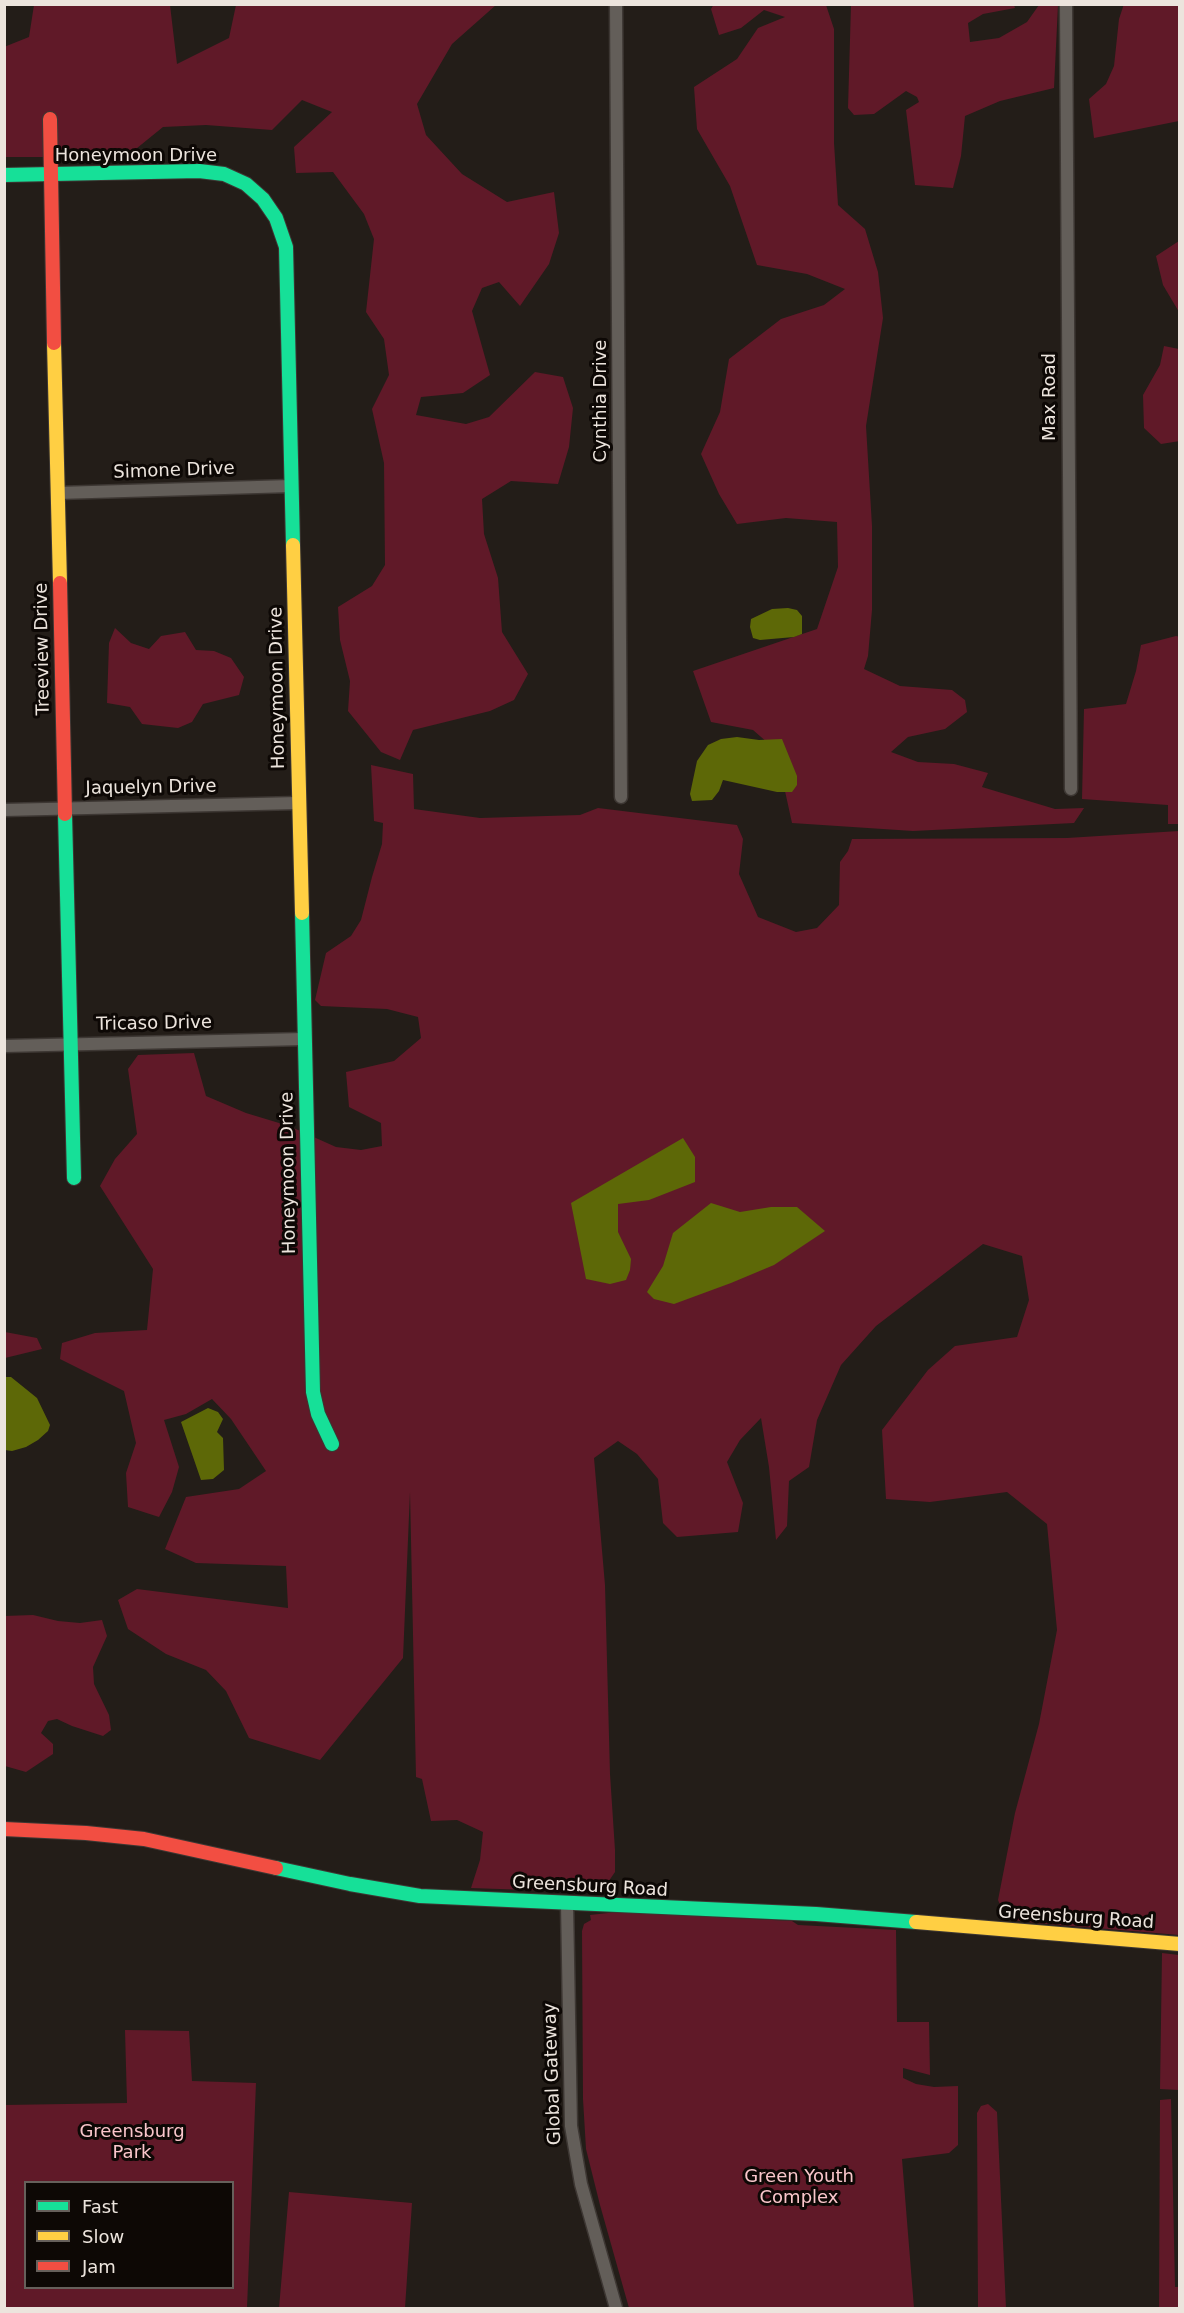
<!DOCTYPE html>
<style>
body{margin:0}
#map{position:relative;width:1184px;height:2313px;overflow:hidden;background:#231d18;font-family:"DejaVu Sans",sans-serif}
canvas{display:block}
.frame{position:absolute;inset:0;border:6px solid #ece4dd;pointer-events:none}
.legend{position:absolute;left:24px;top:2181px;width:210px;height:108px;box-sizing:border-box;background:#0d0805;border:2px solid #66605b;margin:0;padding:8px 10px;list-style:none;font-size:18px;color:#ece4dd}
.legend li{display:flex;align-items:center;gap:12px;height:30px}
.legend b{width:30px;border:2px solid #66605b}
</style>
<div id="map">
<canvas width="1184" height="2313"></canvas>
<div class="frame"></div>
<ul class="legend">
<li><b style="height:8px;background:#16e098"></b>Fast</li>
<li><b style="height:8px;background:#ffcf43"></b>Slow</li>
<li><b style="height:8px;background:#f24e42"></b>Jam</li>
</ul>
</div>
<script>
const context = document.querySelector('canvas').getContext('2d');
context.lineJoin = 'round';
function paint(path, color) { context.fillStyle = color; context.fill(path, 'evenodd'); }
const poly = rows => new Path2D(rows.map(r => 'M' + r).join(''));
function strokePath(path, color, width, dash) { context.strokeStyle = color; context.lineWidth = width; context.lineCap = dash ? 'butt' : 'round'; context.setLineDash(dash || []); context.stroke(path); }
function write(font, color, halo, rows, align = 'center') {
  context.font = font + ' "DejaVu Sans",sans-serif'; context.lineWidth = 6; context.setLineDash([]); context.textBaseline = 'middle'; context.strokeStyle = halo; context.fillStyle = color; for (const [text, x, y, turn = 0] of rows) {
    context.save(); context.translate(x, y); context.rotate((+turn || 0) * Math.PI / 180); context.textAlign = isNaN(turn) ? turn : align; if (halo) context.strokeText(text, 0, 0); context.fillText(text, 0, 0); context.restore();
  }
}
paint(poly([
 [714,4,826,5,834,29,834,143,838,205,865,229,878,272,883,318,866,426,872,526,872,610,868,656,864,669,900,686,952,690,965,700,967,712,945,729,908,737,891,752,918,762,954,764,988,773,982,787,1055,809,1084,808,1074,823,913,831,792,823,776,750,753,730,711,722,693,671,817,629,838,567,837,522,786,518,737,524,719,494,701,454,720,412,729,359,781,319,824,305,845,289,807,274,757,265,730,186,697,129,694,87,737,59,758,28,785,17,764,10,741,28,719,35,711,9],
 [1124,4,1179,5,1179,121,1094,138,1089,99,1106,84,1114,66,1119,19],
 [34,5,170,5,177,64,229,38,236,5,496,5,452,44,417,104,426,135,462,174,507,202,554,192,559,233,549,264,520,306,499,282,482,288,472,311,490,375,463,393,421,397,416,415,466,424,489,417,535,372,563,377,573,408,569,447,558,484,511,481,482,499,484,534,498,578,502,632,528,674,514,700,490,711,413,730,400,760,381,752,348,711,350,681,340,640,338,607,372,586,385,565,384,463,372,409,389,375,384,339,366,312,374,239,364,214,333,172,296,173,294,147,332,112,302,100,272,130,206,125,163,127,126,157,5,157,4,47,29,37],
 [851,5,1014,5,1015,8,983,14,968,23,970,42,999,38,1027,22,1039,5,1058,5,1054,88,1000,101,965,116,961,156,953,188,915,185,906,110,919,102,917,97,906,91,874,114,854,115,848,108],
 [1179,241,1180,312,1179,312,1163,285,1156,256],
 [1164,346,1179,349,1180,441,1161,444,1144,428,1143,395,1160,365],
 [115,628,131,643,149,649,161,636,185,632,196,650,214,651,231,658,244,677,239,695,203,704,192,722,178,728,142,724,130,707,107,703,109,643],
 [1176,636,1180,637,1180,824,1168,824,1168,805,1082,799,1084,709,1126,704,1136,671,1141,645],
 [371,765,413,774,414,809,480,818,580,815,598,808,737,825,743,839,739,874,758,917,796,932,817,928,839,905,840,862,848,851,852,839,1067,838,1179,831,1179,1935,1036,1923,1006,1919,998,1900,1015,1813,1039,1724,1057,1630,1047,1524,1007,1492,930,1502,886,1499,882,1430,928,1370,955,1346,1017,1337,1029,1300,1022,1256,983,1244,876,1326,841,1365,817,1420,809,1467,789,1481,787,1526,776,1540,769,1467,761,1418,740,1440,727,1462,743,1503,738,1532,677,1537,663,1523,658,1479,637,1454,618,1441,594,1458,605,1585,610,1774,615,1850,615,1872,604,1888,556,1891,471,1888,480,1860,483,1832,457,1820,431,1821,422,1779,416,1777,410,1492,403,1658,320,1760,249,1738,226,1691,206,1670,166,1654,128,1629,118,1600,137,1589,288,1608,286,1566,196,1563,165,1549,186,1497,239,1489,266,1471,231,1419,212,1399,186,1414,164,1420,179,1467,172,1492,159,1517,128,1507,126,1473,136,1443,124,1391,60,1359,62,1343,95,1333,147,1330,153,1269,100,1186,115,1159,137,1134,128,1069,138,1055,194,1053,206,1096,246,1113,289,1126,336,1147,361,1150,382,1146,381,1123,349,1107,346,1072,394,1061,421,1038,418,1017,387,1009,321,1006,315,1000,326,953,351,936,361,920,372,877,382,844,383,823,374,821],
 [5,1332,37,1338,42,1349,5,1358],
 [33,1615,58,1621,80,1623,102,1620,107,1636,93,1667,94,1684,109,1715,111,1730,103,1736,72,1726,57,1719,48,1721,41,1733,53,1744,53,1754,26,1772,5,1766,4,1616],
 [617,1912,792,1921,798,1925,896,1930,897,2022,929,2022,930,2075,903,2068,903,2078,916,2084,934,2087,958,2086,958,2145,949,2153,902,2159,914,2308,629,2308,600,2205,586,2149,583,2099,582,1931,584,1924,591,1920,590,1915],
 [1162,1953,1179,1955,1179,2090,1160,2089],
 [125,2030,189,2031,192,2081,256,2083,247,2308,5,2308,5,2105,127,2103],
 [232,2182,232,2288,26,2288,26,2182],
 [1171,2099,1175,2287,1179,2287,1179,2308,1159,2308,1160,2100],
 [988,2104,997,2112,1006,2308,978,2308,977,2113,981,2106],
 [289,2192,412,2203,405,2308,279,2308]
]), '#601928');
paint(poly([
 [788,608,797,610,802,616,802,634,794,637,760,640,753,638,750,627,751,619,772,609],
 [737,737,759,740,782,739,797,776,797,785,792,792,777,792,723,780,719,791,712,800,692,801,690,794,697,761,708,745,721,739],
 [683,1138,695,1157,695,1182,649,1200,618,1204,618,1232,631,1259,630,1270,626,1280,610,1284,586,1279,571,1203],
 [711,1203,740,1212,771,1207,797,1207,825,1231,774,1265,731,1283,674,1304,654,1299,647,1292,663,1266,673,1233],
 [5,1377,11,1377,37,1398,50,1425,48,1431,38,1440,26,1447,12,1451,5,1450],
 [208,1408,218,1412,223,1419,217,1432,223,1438,224,1470,213,1479,201,1480,181,1422]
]), '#5d6807');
const street = poly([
 [616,4,621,797],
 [1066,4,1071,789],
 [58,493,291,486],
 [4,810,298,803],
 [4,1046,304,1039],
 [567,1904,571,2126,581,2184,616,2308]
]);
const fast = poly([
 [4,175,199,171,224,174,246,184,263,199,276,218,286,247,293,545],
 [65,814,74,1178],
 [302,913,313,1392,318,1414,332,1444],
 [276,1868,350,1884,420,1896,816,1914,916,1922]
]);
const slow = poly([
 [54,343,60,583],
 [293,545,302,913],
 [916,1922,1180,1944]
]);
const jam = poly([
 [50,119,54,343],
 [60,583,65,814],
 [4,1829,86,1833,144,1839,276,1868]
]);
strokePath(street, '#3d3733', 15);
strokePath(fast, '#3d3733', 16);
strokePath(slow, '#3d3733', 16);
strokePath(jam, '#3d3733', 16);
strokePath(street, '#635e59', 12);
strokePath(fast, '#16e098', 14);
strokePath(slow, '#ffcf43', 14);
strokePath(jam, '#f24e42', 14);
write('18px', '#ece4dd', '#0d0805', [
 ["Honeymoon Drive",136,156],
 ["Max Road",1050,397,-90],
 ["Cynthia Drive",601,401,-90],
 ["Simone Drive",174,471,-2],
 ["Treeview Drive",43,649,-91],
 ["Honeymoon Drive",278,688,-91],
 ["Jaquelyn Drive",151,788,-1],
 ["Tricaso Drive",154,1024,-1],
 ["Honeymoon Drive",289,1173,-91],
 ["Greensburg Road",590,1887,3],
 ["Greensburg Road",1076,1918,4],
 ["Global Gateway",553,2074,-92]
]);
write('18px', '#fac6cb', '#0d0805', [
 ["Greensburg",132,2132],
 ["Park",132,2153],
 ["Green Youth",799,2177],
 ["Complex",799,2198]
]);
</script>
